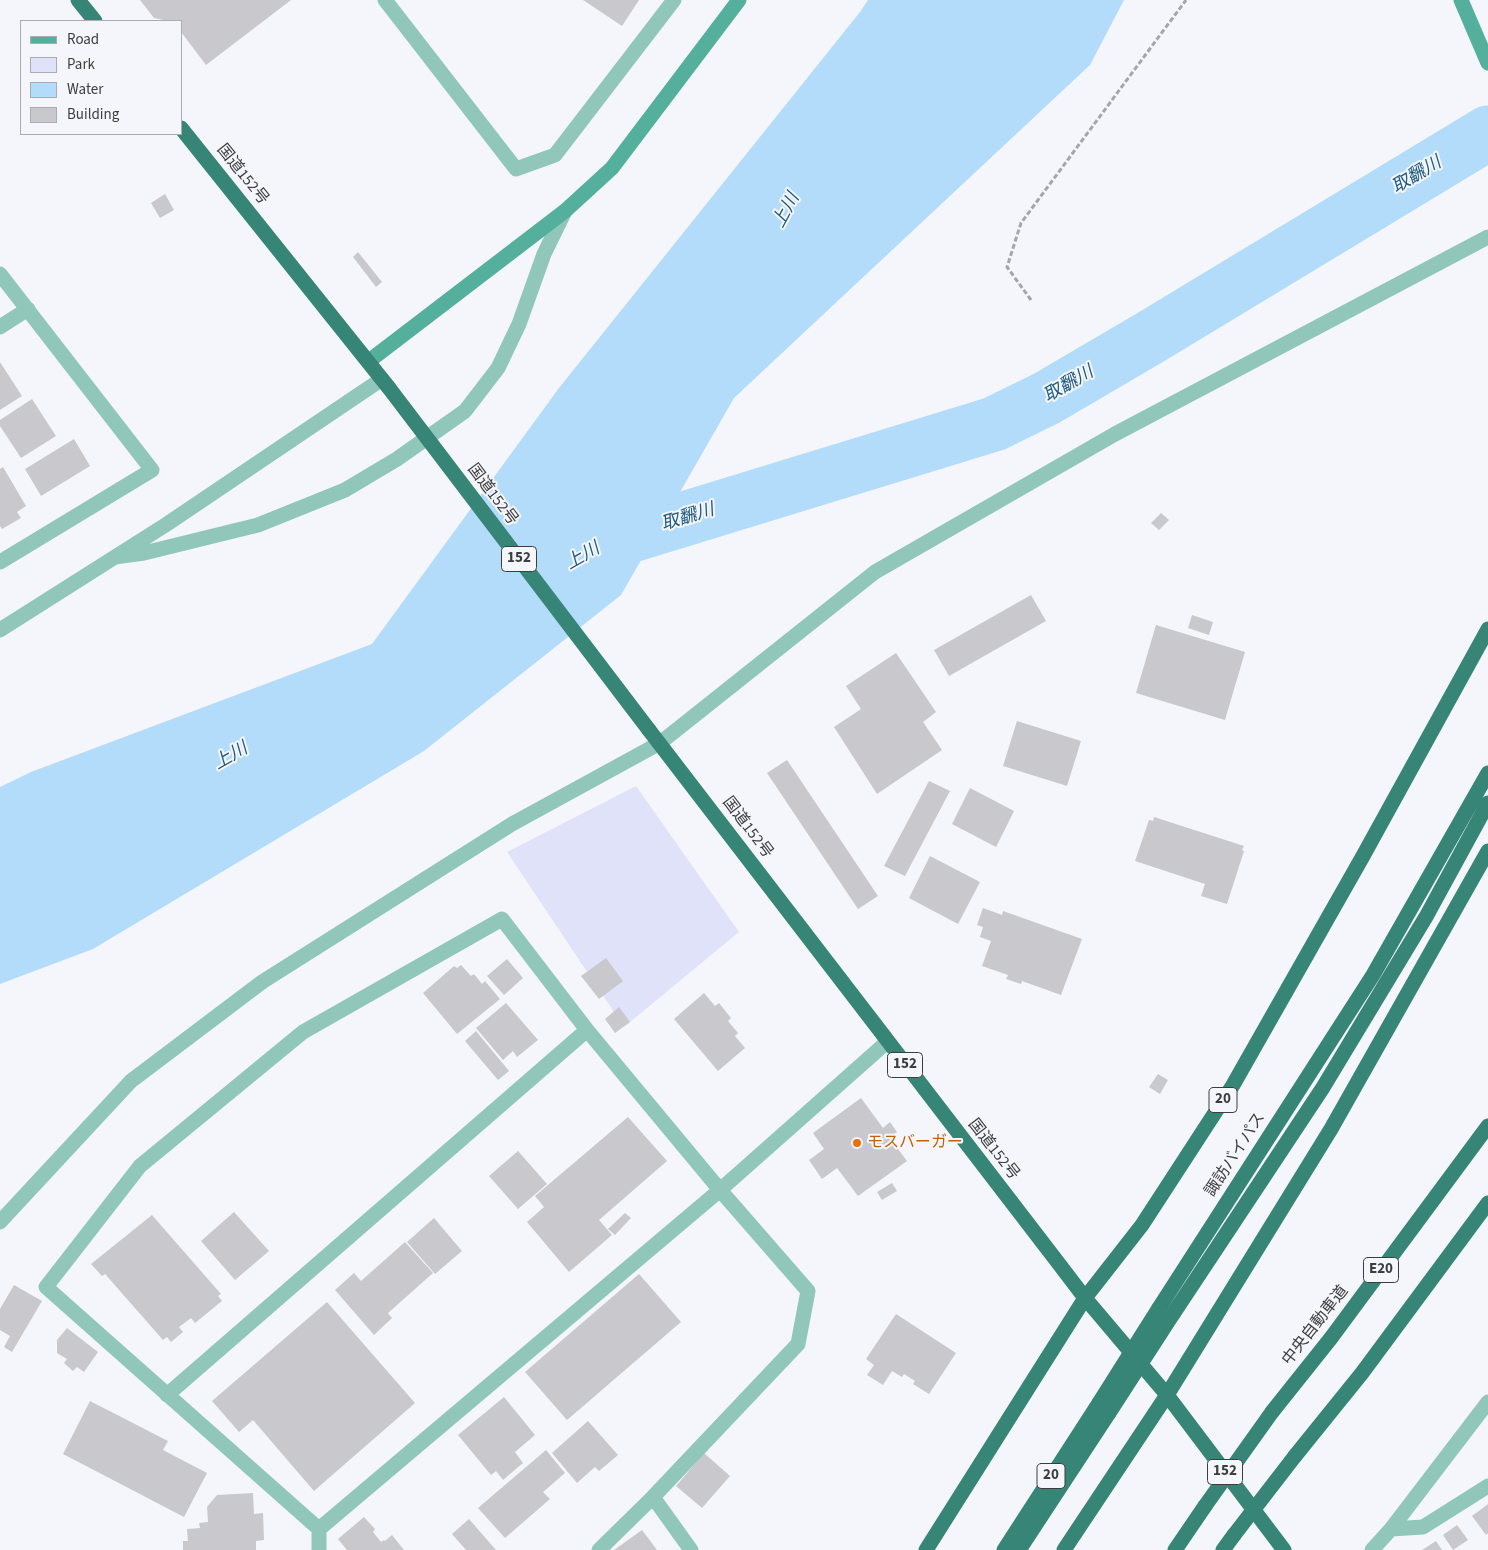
<!DOCTYPE html>
<meta charset="utf-8">
<style>
body{margin:0}
#map{position:relative;width:1488px;height:1550px;overflow:hidden;background:#f5f6fb;font-family:"Source Sans 3",sans-serif}
canvas{display:block}
.legend{position:absolute;left:20px;top:20px;width:162px;height:115px;box-sizing:border-box;background:#f5f6fb;border:1px solid #abacaf;margin:0;padding:6px 9px;list-style:none;font-size:15px;color:#3c3d3e}
.legend li{display:flex;align-items:center;gap:10px;height:25px}
.legend b{width:25px;border:1px solid #abacaf}
</style>
<div id="map">
<canvas width="1488" height="1550"></canvas>
<ul class="legend">
<li><b style="height:6px;background:#54b09d"></b>Road</li>
<li><b style="height:14px;background:#e0e2f9"></b>Park</li>
<li><b style="height:14px;background:#b2dcfa"></b>Water</li>
<li><b style="height:14px;background:#c8c8cd"></b>Building</li>
</ul>
</div>
<script>
const context = document.querySelector('canvas').getContext('2d');
context.lineJoin = 'round';
function paint(path, color) { context.fillStyle = color; context.fill(path, 'evenodd'); }
const poly = rows => new Path2D(rows.map(r => 'M' + r).join(''));
function strokePath(path, color, width, dash) { context.strokeStyle = color; context.lineWidth = width; context.lineCap = dash ? 'butt' : 'round'; context.setLineDash(dash || []); context.stroke(path); }
function write(font, color, halo, rows, align = 'center') {
  context.font = font + ' "Source Sans 3","Noto Sans JP",sans-serif'; context.lineWidth = 4; context.setLineDash([]); context.textBaseline = 'middle'; context.strokeStyle = halo; context.fillStyle = color; for (const [text, x, y, turn = 0] of rows) {
    context.save(); context.translate(x, y); context.rotate((+turn || 0) * Math.PI / 180); context.textAlign = isNaN(turn) ? turn : align; if (halo) context.strokeText(text, 0, 0); context.fillText(text, 0, 0); context.restore();
  }
}
paint(poly([
 [636,786,739,932,624,1027,507,852]
]), '#e0e2f9');
paint(poly([
 [868,0,1124,0,1090,65,734,398,621,595,424,751,93,949,0,984,0,787,31,772,372,644,559,388,860,12]
]), '#b2dcfa');
strokePath(poly([
 [609,542,994,424,1047,398,1151,337,1488,133]
]), '#b2dcfa', 55);
paint(poly([
 [140,0,291,0,206,65,181,32,181,21,168,21,154,18],
 [583,0,639,0,622,26],
 [165,194,174,210,160,218,151,203],
 [358,252,382,282,376,287,353,257],
 [0,362,22,396,0,410],
 [32,399,56,436,21,458,0,426,0,420],
 [74,439,90,466,41,496,25,469],
 [3,467,26,506,17,512,21,518,2,529,0,526,0,469],
 [1161,513,1169,520,1159,530,1151,523],
 [1031,595,1046,621,949,676,934,650],
 [1192,615,1213,622,1209,635,1188,628],
 [1156,625,1245,652,1225,720,1136,693],
 [896,653,936,712,923,722,942,750,877,794,834,727,861,709,846,686],
 [1017,721,1081,741,1067,786,1003,766],
 [787,760,878,896,858,909,767,773],
 [929,781,950,791,905,876,884,866],
 [970,788,1014,811,996,847,952,824],
 [1154,817,1244,846,1242,850,1244,851,1227,904,1201,896,1205,884,1135,861,1149,820,1153,821],
 [930,856,980,882,958,924,909,898],
 [983,908,1002,915,1003,911,1082,939,1061,995,1022,981,1021,984,1006,979,1008,975,982,966,991,941,980,937,983,927,977,925],
 [606,958,623,981,599,999,581,976],
 [507,959,523,978,504,995,487,976],
 [461,965,471,976,474,974,482,984,485,981,500,999,457,1034,423,993,454,966,457,968],
 [704,993,715,1006,719,1003,731,1018,728,1021,738,1033,735,1036,745,1048,718,1071,674,1019],
 [506,1003,538,1040,517,1057,513,1051,503,1060,476,1028],
 [619,1007,630,1022,615,1033,605,1019],
 [476,1031,509,1071,498,1080,465,1041],
 [1158,1074,1168,1080,1160,1094,1149,1087],
 [861,1098,883,1128,890,1122,897,1132,889,1137,907,1161,858,1196,837,1168,822,1179,809,1160,824,1149,813,1133],
 [628,1117,667,1161,599,1220,612,1235,569,1272,527,1222,544,1207,535,1196],
 [518,1151,547,1184,518,1209,489,1176],
 [892,1183,897,1191,882,1200,877,1192],
 [234,1212,269,1251,235,1280,201,1241],
 [625,1213,631,1218,615,1235,608,1229],
 [152,1215,221,1294,218,1296,222,1301,195,1323,191,1318,179,1327,183,1332,171,1342,167,1337,163,1340,105,1274,102,1276,91,1264],
 [434,1218,462,1251,435,1274,407,1242],
 [405,1242,433,1273,388,1313,392,1318,374,1335,335,1290,354,1273,361,1281],
 [639,1274,681,1322,567,1420,525,1372],
 [14,1285,42,1301,12,1352,4,1347,10,1336,0,1330,0,1309],
 [327,1302,415,1403,314,1491,253,1420,239,1432,212,1401],
 [896,1314,956,1353,929,1394,913,1384,915,1381,904,1374,902,1377,892,1371,883,1385,867,1375,874,1365,866,1359],
 [67,1328,98,1352,84,1372,77,1367,73,1371,64,1363,67,1359,57,1353,57,1340],
 [504,1397,535,1435,515,1452,523,1463,503,1480,496,1471,491,1475,458,1435],
 [90,1401,168,1441,163,1450,207,1473,184,1517,63,1454],
 [588,1421,618,1455,599,1471,595,1467,577,1483,552,1453],
 [546,1450,565,1473,543,1492,550,1499,505,1538,478,1508],
 [704,1453,730,1476,702,1508,676,1486],
 [253,1493,254,1514,263,1513,264,1540,256,1541,256,1550,183,1550,183,1541,188,1541,187,1529,200,1528,199,1523,208,1522,207,1507,217,1495],
 [1488,1504,1488,1533,1486,1535,1472,1516],
 [364,1517,375,1529,373,1532,381,1542,384,1540,385,1541,392,1535,404,1550,347,1550,338,1539],
 [469,1519,496,1550,466,1550,452,1534],
 [1457,1525,1468,1540,1453,1550,1443,1535],
 [642,1530,657,1550,614,1550],
 [1436,1541,1442,1550,1422,1550]
]), '#c8c8cd');
strokePath(poly([
 [1031,300,1007,267,1021,223,1186,0]
]), '#a5a6a9', 3, [5, 2.5]);
strokePath(poly([
 [385,0,516,169,555,155,674,0],
 [0,274,152,470,0,562],
 [0,327,28,309],
 [115,557,144,553,258,525,345,490,397,459,465,411,498,368,519,324,544,254,565,211],
 [0,630,167,524,382,379],
 [0,1222,131,1081,262,982,512,824,660,743,875,572,1115,434,1488,237],
 [167,1395,587,1030],
 [653,1497,691,1550],
 [319,1529,46,1287,140,1166,303,1032,502,919,587,1030,720,1190,808,1291,798,1344,653,1497,599,1550],
 [1391,1529,1423,1527,1488,1486],
 [319,1550,319,1529,720,1190,887,1042],
 [1372,1550,1391,1529,1488,1402]
]), '#90c7ba', 15);
strokePath(poly([
 [1461,0,1488,63],
 [369,361,565,211,612,168,739,0]
]), '#54b09d', 15);
strokePath(poly([
 [78,0,95,21],
 [181,128,389,388],
 [649,730,1056,1260,1085,1298,1167,1395,1284,1550],
 [1159,1308,1373,975,1488,773],
 [1173,1314,1322,1089,1427,915,1488,803],
 [1272,1412,1331,1338,1488,1126],
 [1295,1456,1362,1373,1488,1203],
 [926,1550,1085,1298,1142,1225,1233,1085,1363,856,1488,629],
 [1004,1550,1099,1403],
 [1019,1550,1109,1413],
 [1064,1550,1167,1395,1331,1129,1488,851],
 [1175,1550,1205,1506],
 [1223,1550,1234,1535]
]), '#368576', 15);
strokePath(poly([
 [389,388,649,730],
 [1099,1403,1159,1308],
 [1109,1413,1173,1314],
 [1205,1506,1272,1412],
 [1234,1535,1295,1456]
]), '#368576', 15);
for (const [x, y, r, color] of [
 [857,1143,5,"#e8710a"]
]) { const dot = new Path2D(); dot.arc(x, y, r, 0, 2 * Math.PI); context.fillStyle = color; context.fill(dot); strokePath(dot, '#f5f6fb', 2); }
for (const [x, y, w] of [
 [519,559,35],
 [905,1065,35],
 [1223,1100,28],
 [1381,1270,35],
 [1225,1472,35],
 [1051,1476,28]
]) { const box = new Path2D(); box.roundRect(x - w / 2, y - 12.5, w, 25, 4); context.fillStyle = '#f5f6fb'; context.fill(box); strokePath(box, '#3c3d3e', 1); }
write('bold 15px', '#3c3d3e', null, [
 ["152",519,559],
 ["152",905,1065],
 ["20",1223,1100],
 ["E20",1381,1270],
 ["152",1225,1472],
 ["20",1051,1476]
]);
write('16px', '#3c3d3e', '#f5f6fb', [
 ["国道152号",242,175,51],
 ["国道152号",492,495,53],
 ["国道152号",747,828,53],
 ["国道152号",993,1150,52],
 ["諏訪バイパス",1236,1155,-57],
 ["中央自動車道",1316,1326,-52]
]);
write('16px', '#c56008', '#f5f6fb', [
 ["モスバーガー",867,1143]
], 'left');
write('italic 18px', '#1f5b7f', '#f5f6fb', [
 ["取飜川",1417,176,-31],
 ["上川",787,211,-62],
 ["取飜川",1069,385,-30],
 ["取飜川",688,518,-17],
 ["上川",583,557,-30],
 ["上川",231,757,-30]
]);
</script>
